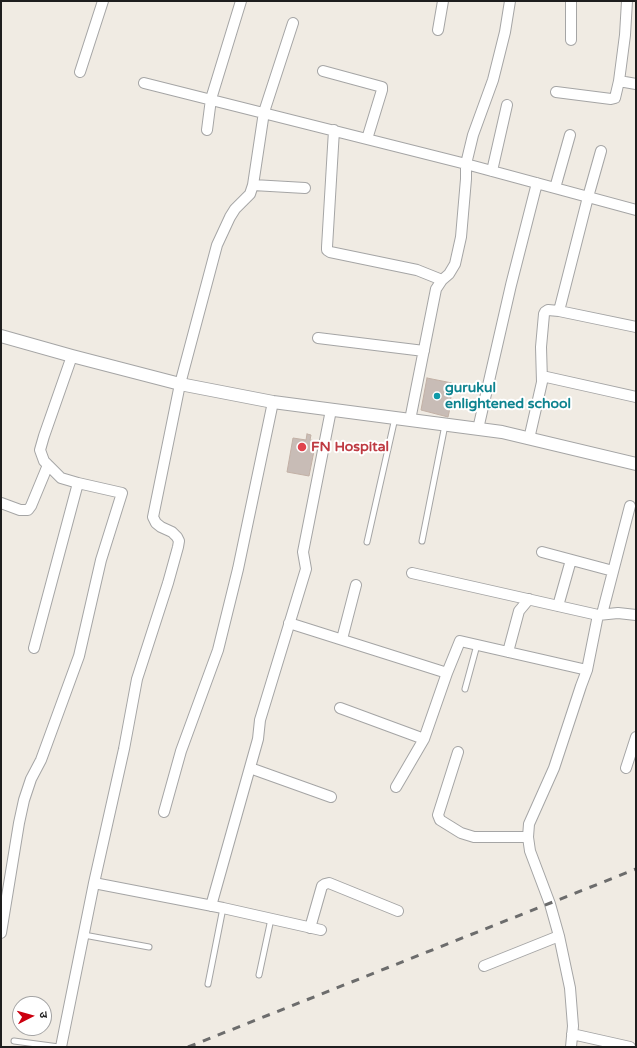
<!DOCTYPE html>
<meta charset="utf-8">
<style>
body{margin:0}
#map{position:relative;width:637px;height:1048px;overflow:hidden;background:#f0ebe3;font-family:"Varela Round","Noto Sans Devanagari",sans-serif}
canvas{display:block}
.frame{position:absolute;inset:0;border:2px solid #1e1e1e;pointer-events:none}
.north{position:absolute;left:12px;top:996px;width:40px;height:40px;box-sizing:border-box;background:#fff;border:1px solid #a5a5a5;border-radius:50%;rotate:84deg;font-size:11px;font-weight:700;line-height:16px;text-align:center;color:#1e1e1e}
.north::after{content:'';display:block;margin:auto;width:14px;height:18px;background:#cc000f;clip-path:polygon(50% 0,100% 100%,50% 72%,0 100%)}
</style>
<div id="map">
<canvas width="637" height="1048"></canvas>
<div class="frame"></div>
<div class="north">उ</div>
</div>
<script>
const context = document.querySelector('canvas').getContext('2d');
context.lineJoin = 'round';
function paint(path, color) { context.fillStyle = color; context.fill(path, 'evenodd'); }
const poly = rows => new Path2D(rows.map(r => 'M' + r).join(''));
function strokePath(path, color, width, dash) { context.strokeStyle = color; context.lineWidth = width; context.lineCap = dash ? 'butt' : 'round'; context.setLineDash(dash || []); context.stroke(path); }
function write(font, color, halo, rows, align = 'center') {
  context.font = font + ' "Varela Round",sans-serif'; context.lineWidth = 4; context.setLineDash([]); context.textBaseline = 'middle'; context.strokeStyle = halo; context.fillStyle = color; for (const [text, x, y, turn = 0] of rows) {
    context.save(); context.translate(x, y); context.rotate((+turn || 0) * Math.PI / 180); context.textAlign = isNaN(turn) ? turn : align; if (halo) context.strokeText(text, 0, 0); context.fillText(text, 0, 0); context.restore();
  }
}
const building = poly([
 [427,378,452,383,450,408,448,417,421,410,427,378],
 [307,434,311,435,310,440,316,441,309,476,287,472,293,438,306,440,307,434]
]);
paint(building, '#c8bcb6');
strokePath(building, '#c2b0a5', 1);
const service = poly([
 [422,541,445,425],
 [367,542,395,418],
 [465,689,477,645],
 [84,935,149,947],
 [259,975,271,919],
 [208,984,223,908],
 [14,1041,59,1047]
]);
const minor = poly([
 [571,1,571,40],
 [438,30,443,1],
 [323,71,382,87,382,90,367,139],
 [80,72,103,1],
 [619,81,636,84],
 [144,83,466,164,636,210],
 [556,92,611,99,615,98,619,81,625,35,627,1],
 [207,130,211,99,241,1],
 [334,130,327,247,327,250,330,252,417,270,442,280],
 [492,171,507,105],
 [253,185,305,188],
 [555,188,570,135],
 [559,311,588,197,601,151],
 [318,338,424,351],
 [542,376,636,397],
 [410,420,436,289,442,280,449,274,455,264,461,237,466,179,466,164,473,135,493,80,505,32,510,1],
 [478,429,511,285,537,183],
 [529,439,542,382,541,347,544,314,545,312,548,310,559,311,636,327],
 [1,503,20,510,28,510,31,506,48,465],
 [542,552,613,571],
 [412,573,598,615],
 [558,606,571,560],
 [602,614,630,506],
 [289,623,447,673,424,739,396,787],
 [342,639,356,585],
 [34,648,78,483,61,478,44,461,40,450,44,436,72,356],
 [508,652,519,611,529,599],
 [447,673,460,641,587,670],
 [340,708,424,739],
 [458,752,438,815,440,820,461,833,474,837,528,837],
 [250,768,331,797],
 [626,768,636,737],
 [164,812,181,751,218,650,238,569,273,402],
 [94,883,223,908,321,930],
 [211,906,258,739,260,720,306,569,303,552,331,410],
 [310,928,322,886,325,884,329,883,398,911],
 [1,933,19,823,24,800,31,779,41,760,79,656,101,560,122,493,78,483],
 [484,966,559,936],
 [572,1034,630,1047],
 [61,1047,94,883,124,749,137,679,168,583,178,547,179,541,177,537,172,532,161,527,156,523,153,517,180,384,217,245,230,217,235,209,250,194,253,185,264,112,293,23],
 [571,1047,573,1026,570,988,559,936,550,904,530,851,528,837,529,824,554,768,581,686,587,670,598,615,618,613,636,615]
]);
const tertiary = poly([
 [1,336,72,356,180,384,273,402,502,432,636,464]
]);
strokePath(service, '#a5a5a5', 7);
strokePath(minor, '#a5a5a5', 12);
strokePath(tertiary, '#a5a5a5', 14);
strokePath(service, '#fff', 5);
strokePath(minor, '#fff', 10);
strokePath(tertiary, '#fff', 12);
strokePath(poly([
 [188,1047,636,869]
]), '#6c6c6c', 3, [8, 8]);
for (const [x, y, r, color] of [
 [437,396,4,"#0f9aa8"],
 [302,447,5,"#e0444e"]
]) { const dot = new Path2D(); dot.arc(x, y, r, 0, 2 * Math.PI); context.fillStyle = color; context.fill(dot); strokePath(dot, '#fff', 1.5); }
write('bold 14px', '#0d838f', '#fff', [
 ["gurukul",445,388],
 ["enlightened school",445,404]
], 'left');
write('bold 14px', '#be3a42', '#fff', [
 ["FN Hospital",311,447]
], 'left');
</script>
